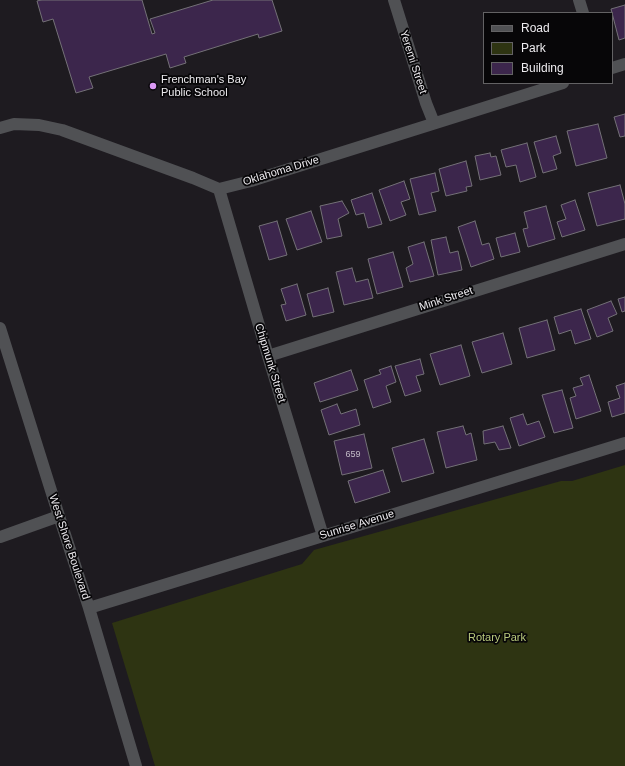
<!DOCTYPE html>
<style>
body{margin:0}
#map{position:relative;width:625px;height:766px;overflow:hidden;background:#1e1b20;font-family:Helvetica,sans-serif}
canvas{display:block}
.legend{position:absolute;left:483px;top:12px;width:130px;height:72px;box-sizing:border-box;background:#070608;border:1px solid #636264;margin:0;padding:5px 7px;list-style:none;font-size:12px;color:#edebef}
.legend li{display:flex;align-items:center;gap:8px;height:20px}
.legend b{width:20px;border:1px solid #636264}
</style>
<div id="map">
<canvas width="625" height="766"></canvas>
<ul class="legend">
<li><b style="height:5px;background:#505154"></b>Road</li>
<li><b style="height:11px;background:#2e3412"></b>Park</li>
<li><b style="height:11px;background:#3c264c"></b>Building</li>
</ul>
</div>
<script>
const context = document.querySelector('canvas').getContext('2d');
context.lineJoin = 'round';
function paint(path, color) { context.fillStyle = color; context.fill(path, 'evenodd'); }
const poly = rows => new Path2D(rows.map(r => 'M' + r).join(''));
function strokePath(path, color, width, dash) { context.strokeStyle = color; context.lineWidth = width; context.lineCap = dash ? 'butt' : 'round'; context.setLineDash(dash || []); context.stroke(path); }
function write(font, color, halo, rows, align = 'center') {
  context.font = font + ' Helvetica,sans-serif'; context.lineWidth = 3.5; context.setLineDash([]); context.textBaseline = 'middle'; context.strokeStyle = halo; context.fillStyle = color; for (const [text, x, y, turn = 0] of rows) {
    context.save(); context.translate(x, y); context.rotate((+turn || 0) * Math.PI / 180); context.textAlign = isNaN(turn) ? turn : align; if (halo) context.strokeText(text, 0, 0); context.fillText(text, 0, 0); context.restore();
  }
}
paint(poly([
 [625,465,625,766,155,766,112,623,302,564,314,550,561,481,572,481]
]), '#2e3412');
const building = poly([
 [41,0,142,0,152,34,155,33,150,19,213,0,272,0,282,31,259,38,258,34,184,57,186,63,170,68,166,54,89,77,93,88,76,93,53,19,43,22,37,1,41,0],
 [625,5,625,38,619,40,611,9,625,5],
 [625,114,625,136,620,137,614,117,625,114],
 [598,124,607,158,576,166,567,131,598,124],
 [556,136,561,153,553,156,557,169,543,173,534,142,556,136],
 [527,143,536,177,520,182,516,165,506,167,501,150,527,143],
 [490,153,491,157,496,156,501,175,480,180,475,156,490,153],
 [466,161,472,186,466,187,467,191,446,196,439,169,466,161],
 [435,173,439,191,431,193,436,211,419,215,410,179,435,173],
 [404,181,410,199,401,202,406,215,390,221,379,190,404,181],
 [620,185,625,204,625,219,597,226,588,193,620,185],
 [372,193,382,224,368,228,364,213,356,215,351,200,372,193],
 [575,200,585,230,562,237,557,222,566,219,561,205,575,200],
 [342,201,349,213,338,219,342,236,327,239,320,206,342,201],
 [546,206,555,239,528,247,523,229,528,228,524,212,546,206],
 [311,211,322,242,297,250,286,219,311,211],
 [277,221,287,255,269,260,259,226,277,221],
 [475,221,482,245,489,243,494,259,471,267,458,227,475,221],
 [515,233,520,252,501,257,496,238,515,233],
 [446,237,450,253,458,251,462,270,438,275,431,240,446,237],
 [424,242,434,276,410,282,406,268,413,264,408,247,424,242],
 [393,252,403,287,377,294,368,259,393,252],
 [352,268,356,282,368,279,373,298,344,305,336,272,352,268],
 [297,284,306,315,286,321,281,305,286,304,281,289,297,284],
 [328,288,334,312,313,317,307,294,328,288],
 [625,297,625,311,622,312,618,299,625,297],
 [611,301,617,314,608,318,613,331,597,337,587,310,611,301],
 [581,309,591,339,575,344,571,330,559,334,554,317,581,309],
 [547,320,555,350,527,358,519,328,547,320],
 [503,333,512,364,482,373,472,342,503,333],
 [461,345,470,376,440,385,430,354,461,345],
 [420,359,424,374,416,376,421,391,405,396,395,366,420,359],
 [391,366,396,382,386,386,391,402,373,408,364,380,381,374,379,370,391,366],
 [351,370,358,390,320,402,314,383,351,370],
 [589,375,601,411,576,419,570,398,576,396,573,388,583,385,580,378,589,375],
 [625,383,625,413,612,417,608,402,620,398,616,386,625,383],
 [562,390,573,428,554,433,542,395,562,390],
 [337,404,341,414,356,409,360,425,329,435,321,410,337,404],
 [523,414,527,425,539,421,545,437,519,446,510,418,523,414],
 [463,426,466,435,471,433,477,460,446,468,437,432,463,426],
 [503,426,511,448,499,450,495,442,484,444,483,431,503,426],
 [364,434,372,468,342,475,334,441,364,434],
 [424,439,434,473,402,482,392,448,424,439],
 [383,470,390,492,355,503,348,481,383,470]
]);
paint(building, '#3c264c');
strokePath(building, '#747177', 1);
strokePath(poly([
 [394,0,426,103,434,123],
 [579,0,583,13],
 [612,68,625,64],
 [0,128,14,124,39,125,62,130,193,178,219,189,251,181,563,83],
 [219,189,268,356,323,536],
 [0,328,59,516,89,608,136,766],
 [268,356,625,244],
 [0,537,59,516],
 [89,608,625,443]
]), '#505154', 12);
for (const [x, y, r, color] of [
 [153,86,4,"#db99f5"]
]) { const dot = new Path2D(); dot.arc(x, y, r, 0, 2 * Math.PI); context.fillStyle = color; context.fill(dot); strokePath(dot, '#070608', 1.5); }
write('9px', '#c1bac6', null, [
 ["659",353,455]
]);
write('11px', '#edebef', '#070608', [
 ["Yeremi Street",413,62,72],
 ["Oklahoma Drive",281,171,-17],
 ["Mink Street",446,299,-18],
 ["Chipmunk Street",270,363,73],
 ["Sunrise Avenue",357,525,-17],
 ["West Shore Boulevard",69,547,72]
]);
write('11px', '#edebef', '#070608', [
 ["Frenchman's Bay",161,80],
 ["Public School",161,93]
], 'left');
write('11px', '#b9c97d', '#070608', [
 ["Rotary Park",497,638]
]);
</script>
